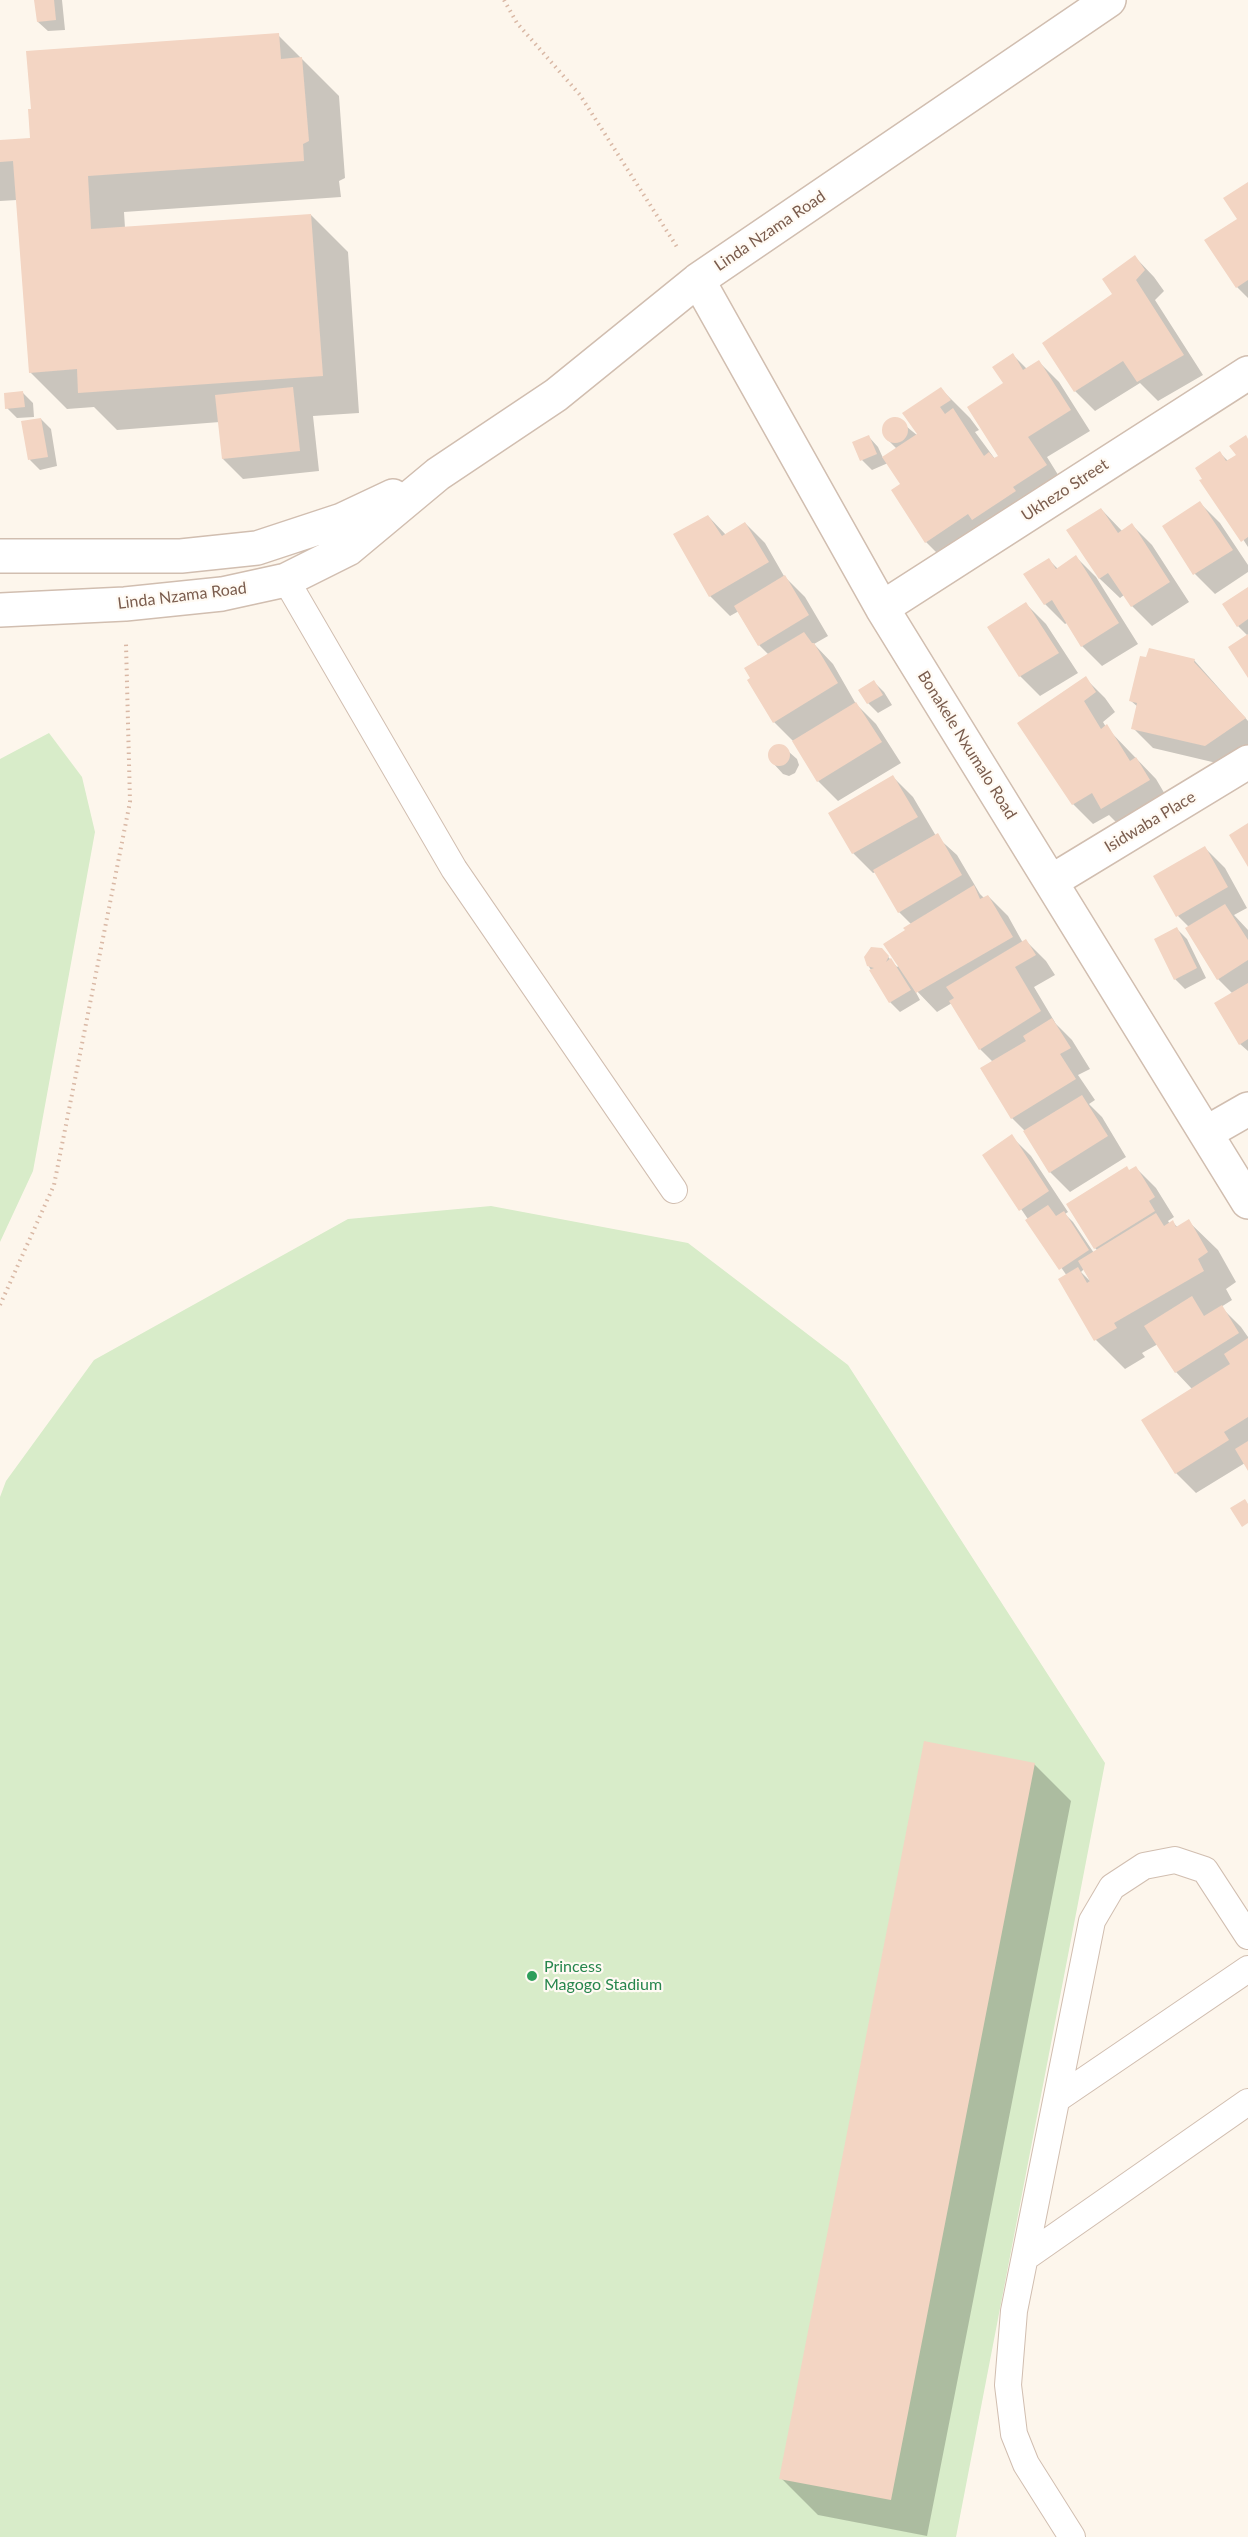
<!DOCTYPE html>
<style>
body{margin:0}
canvas{display:block;background:#fdf6ec}
</style>
<canvas width="1248" height="2537"></canvas>
<script>
const context = document.querySelector('canvas').getContext('2d');
context.lineJoin = 'round';
function paint(path, color) { context.fillStyle = color; context.fill(path, 'evenodd'); }
const poly = rows => new Path2D(rows.map(r => 'M' + r).join(''));
function strokePath(path, color, width, dash) { context.strokeStyle = color; context.lineWidth = width; context.lineCap = dash ? 'butt' : 'round'; context.setLineDash(dash || []); context.stroke(path); }
function write(font, color, halo, rows, align = 'center') {
  context.font = font + ' Lato,sans-serif'; context.lineWidth = 4.5; context.setLineDash([]); context.textBaseline = 'middle'; context.strokeStyle = halo; context.fillStyle = color; for (const [text, x, y, turn = 0] of rows) {
    context.save(); context.translate(x, y); context.rotate((+turn || 0) * Math.PI / 180); context.textAlign = isNaN(turn) ? turn : align; if (halo) context.strokeText(text, 0, 0); context.fillText(text, 0, 0); context.restore();
  }
}
paint(poly([
 [49,733,82,777,95,832,33,1171,0,1242,0,759],
 [491,1206,688,1243,848,1365,1105,1763,956,2537,0,2537,0,1497,6,1481,94,1360,348,1219]
]), '#d8ecc9');
paint(poly([
 [35,0,62,0,65,30,48,31,38,22],
 [278,35,339,96,345,178,339,181,341,197,124,212,125,228,311,215,348,252,359,413,313,416,319,471,243,479,223,459,220,422,117,430,94,407,67,409,30,372,17,200,0,201,0,141,32,139],
 [1248,184,1248,298,1237,287,1239,219],
 [1135,257,1154,277,1164,291,1155,300,1203,375,1158,401,1140,383,1095,411,1075,391,1044,343,1115,294],
 [1013,355,1027,369,1039,362,1059,382,1090,431,1047,457,1065,486,955,571,926,542,902,485,888,463,872,470,862,460,869,437,878,447,883,458,897,449,888,440,883,430,888,420,895,417,918,436,941,389,970,418,979,430,975,432,995,459,1000,456,1005,384],
 [23,393,33,403,34,417,17,418,7,408],
 [41,419,51,429,57,466,40,470,30,460],
 [1248,440,1248,547,1204,479,1220,453,1228,461,1238,455],
 [1200,503,1220,523,1248,565,1248,572,1215,594,1195,574,1164,526],
 [1101,509,1122,531,1132,525,1152,545,1189,602,1152,626,1132,606,1124,595,1120,598,1100,579,1068,530],
 [708,516,726,535,745,523,765,543,784,576,805,597,828,636,814,644,833,664,856,704,876,724,901,763,838,801,818,781,794,742,774,722,769,655,759,645,739,611,730,616,710,596,675,534],
 [1076,557,1096,577,1138,644,1102,666,1082,646,1067,623,1065,624,1045,604,1049,560,1058,569],
 [1248,589,1248,636,1238,626],
 [1026,604,1046,624,1078,673,1040,696,1020,676,989,627],
 [1194,660,1248,721,1248,750,1225,765,1153,748,1133,728,1138,707,1131,701],
 [1085,678,1105,698,1115,712,1103,722,1106,727,1156,779,1169,801,1122,828,1109,815,1093,824,1073,804,1019,723],
 [874,682,884,692,892,705,878,713,868,703],
 [781,745,797,759,799,765,795,773,789,776,783,774,773,763,769,753,772,748],
 [893,777,913,797,936,836,957,855,980,894,984,898,988,896,1008,916,1023,943,1026,941,1046,961,1055,975,1034,987,1056,1024,1072,1040,1090,1069,1078,1075,1095,1100,1089,1104,1102,1117,1126,1157,1070,1192,1050,1172,1026,1132,1012,1118,993,1062,980,1049,952,1003,937,1012,913,987,920,1000,900,1012,890,1002,868,965,882,950,897,967,900,965,907,931,911,924,899,912,876,872,873,873,853,853,830,813],
 [1205,848,1225,868,1247,908,1234,915,1248,930,1248,1051,1240,1044,1233,994,1218,979,1189,927,1178,916],
 [1177,929,1187,939,1206,978,1185,989,1175,979],
 [1011,1136,1031,1156,1068,1212,1065,1214,1073,1222,1094,1253,1098,1251,1095,1248,1130,1171,1136,1168,1156,1188,1174,1217,1168,1221,1170,1224,1173,1222,1178,1228,1188,1221,1218,1250,1236,1282,1226,1289,1232,1300,1221,1307,1241,1327,1248,1337,1248,1468,1245,1463,1196,1493,1176,1473,1143,1420,1192,1389,1176,1372,1158,1344,1142,1353,1145,1357,1125,1369,1096,1340,1067,1276,984,1155],
 [1084,1269,1090,1281,1081,1272],
 [1034,1764,1071,1801,927,2536,818,2515,781,2478]
]), '#0003');
paint(poly([
 [34,0,54,0,56,20,37,22],
 [279,33,281,59,302,57,309,141,303,144,304,161,88,176,91,229,311,214,323,376,78,393,77,369,29,373,13,161,0,162,0,140,30,138,28,109,31,109,26,51],
 [1248,182,1248,280,1236,288,1204,240,1237,219,1223,198],
 [1135,255,1145,270,1136,280,1184,355,1137,382,1123,361,1074,392,1042,343,1112,294,1102,279],
 [1013,353,1023,370,1039,360,1071,410,1028,437,1047,465,1013,487,1016,491,972,520,968,514,925,543,891,490,900,484,882,457,917,434,902,413,941,387,951,400,940,407,945,414,953,408,984,456,989,452,994,458,998,456,967,407,1003,383,992,367],
 [293,387,300,451,222,459,215,395],
 [23,391,25,407,5,409,4,393],
 '882 430a13 13 0 1 1 26 0a13 13 0 1 1-26 0Z',
 [41,418,48,457,28,460,21,421],
 [869,435,877,454,860,461,852,442],
 [1246,435,1248,439,1248,537,1241,542,1199,480,1202,479,1195,468,1220,451,1226,461,1236,455,1229,446],
 [1200,501,1233,550,1193,575,1162,526],
 [1101,508,1118,533,1132,523,1170,582,1131,607,1108,573,1099,579,1066,530],
 [708,515,722,536,745,522,769,562,709,597,673,534],
 [1076,555,1119,623,1081,647,1052,600,1044,605,1023,574,1049,558,1056,569],
 [785,575,809,615,758,646,734,606],
 [1248,587,1248,619,1237,627,1222,604],
 [1026,602,1059,653,1019,677,987,627],
 [804,632,812,643,814,643,838,683,773,723,747,680,750,678,744,668],
 [1248,634,1248,678,1228,647],
 [1149,648,1195,659,1194,662,1246,718,1205,746,1131,729,1137,703,1129,701,1140,656,1146,657],
 [1086,676,1096,692,1084,701,1101,729,1107,724,1130,761,1136,757,1150,780,1101,809,1092,793,1072,805,1017,723],
 [874,680,883,695,867,704,858,690],
 [856,702,882,742,817,782,792,741],
 '768 755a11 11 0 1 1 22 0a11 11 0 1 1-22 0Z',
 [893,775,918,817,852,854,828,813],
 [1248,823,1248,867,1229,835],
 [938,833,962,875,898,913,873,870],
 [1205,846,1228,887,1176,917,1153,876],
 [974,885,980,899,988,895,1013,937,916,993,883,944,905,930,903,928],
 [1225,904,1248,940,1248,960,1217,980,1185,928],
 [1177,927,1197,968,1174,980,1154,939],
 [1026,939,1036,955,1015,967,1041,1011,979,1050,949,1001,954,998,946,987],
 [871,947,882,948,889,956,886,962,891,958,911,990,889,1003,869,970,874,968,867,966,864,957],
 [1248,983,1248,1039,1239,1045,1214,1003],
 [1052,1018,1071,1048,1060,1054,1076,1079,1011,1119,980,1068,1026,1041,1023,1036],
 [1082,1095,1108,1136,1049,1173,1023,1131],
 [1012,1134,1049,1191,1019,1211,982,1155],
 [1127,1166,1129,1170,1136,1166,1155,1197,1149,1201,1155,1211,1094,1249,1066,1204],
 [1048,1205,1056,1216,1064,1211,1089,1250,1059,1270,1025,1220],
 [1156,1213,1164,1226,1173,1220,1176,1227,1189,1219,1208,1252,1198,1259,1204,1271,1114,1323,1117,1328,1094,1341,1058,1279,1078,1267,1087,1283,1090,1281,1078,1261],
 [1192,1296,1204,1316,1222,1305,1239,1333,1175,1373,1144,1326],
 [1248,1338,1248,1417,1224,1432,1229,1440,1175,1474,1141,1420,1230,1364,1224,1354],
 [1248,1441,1248,1471,1235,1449],
 [1245,1499,1248,1504,1248,1523,1242,1527,1230,1508],
 [924,1741,1035,1763,891,2500,779,2479]
]), '#f3d5c3');
const lane = poly([
 [286,580,454,869,674,1190],
 [1057,2099,1248,1969],
 [1026,2257,1248,2102],
 [1072,2537,1026,2464,1014,2434,1008,2385,1014,2311,1092,1921,1112,1887,1144,1866,1175,1860,1205,1870,1248,1936]
]);
const street = poly([
 [698,280,882,608,1248,1202],
 [0,556,181,556,257,548,342,520,393,496],
 [882,608,1248,373],
 [0,610,125,604,222,594,286,580,348,549,438,474,556,395,698,280,1109,0],
 [1052,881,1248,762],
 [1206,1133,1248,1109]
]);
strokePath(lane, '#d1beb0', 28);
strokePath(street, '#d1beb0', 36);
strokePath(poly([
 [504,0,517,23,580,95,677,247],
 [0,1305,54,1185,130,802,126,644]
]), '#d9b8a5', 4, [1.5, 4.5]);
strokePath(lane, '#fff', 26);
strokePath(street, '#fff', 33);
for (const [x, y, r, color] of [
 [532,1976,6,"#2e9e5b"]
]) { const dot = new Path2D(); dot.arc(x, y, r, 0, 2 * Math.PI); context.fillStyle = color; context.fill(dot); strokePath(dot, '#fffaf3', 2); }
write('16px', '#7a5c4d', '#fffaf3', [
 ["Linda Nzama Road",770,231,-34],
 ["Ukhezo Street",1065,490,-33],
 ["Linda Nzama Road",182,596,-7],
 ["Bonakele Nxumalo Road",967,745,58],
 ["Isidwaba Place",1150,822,-31]
]);
write('16px', '#27864d', '#fffaf3', [
 ["Princess",544,1967],
 ["Magogo Stadium",544,1985]
], 'left');
</script>
